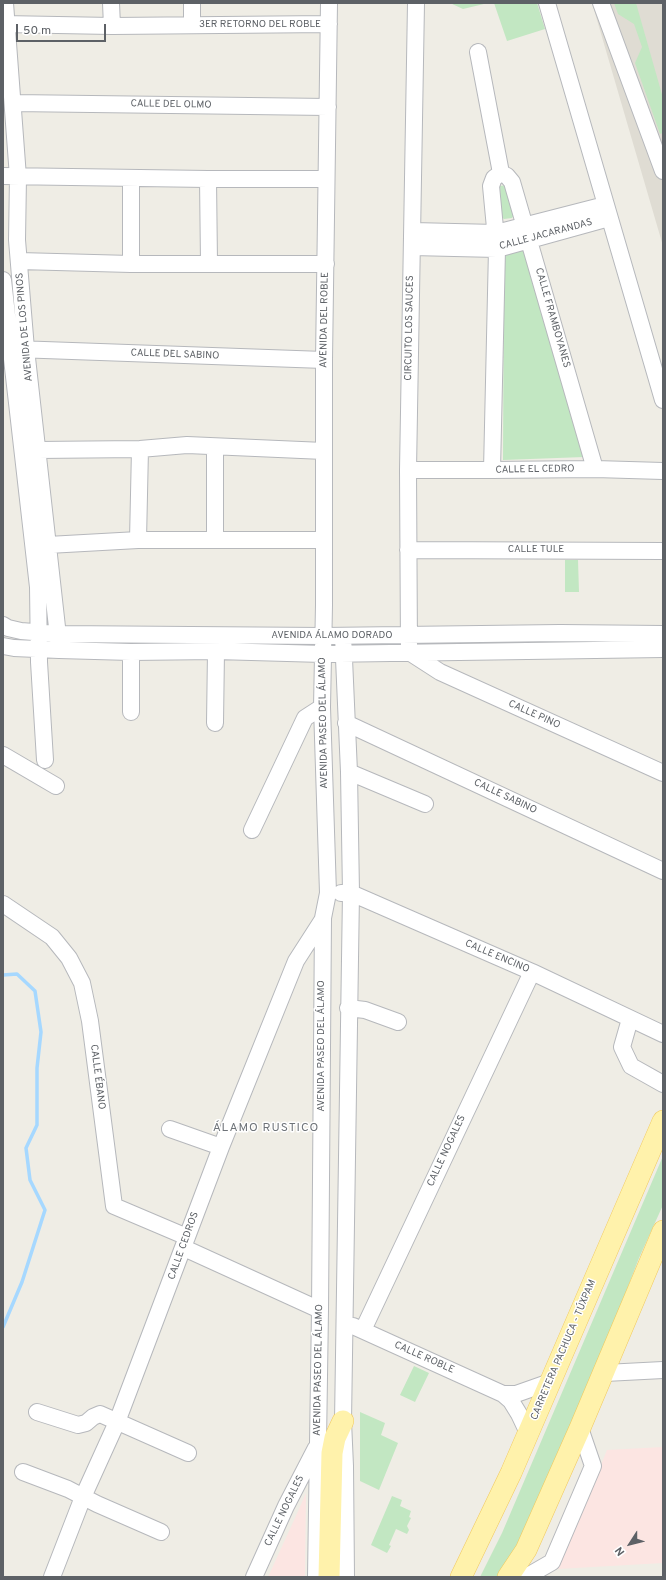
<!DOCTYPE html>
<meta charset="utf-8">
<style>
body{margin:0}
#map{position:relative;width:666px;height:1580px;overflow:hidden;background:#efede5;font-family:Overpass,sans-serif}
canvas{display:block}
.frame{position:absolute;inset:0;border:4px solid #5d6166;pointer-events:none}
.north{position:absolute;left:610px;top:1524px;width:40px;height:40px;-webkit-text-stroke:3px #fff;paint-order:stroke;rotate:234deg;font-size:11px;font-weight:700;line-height:16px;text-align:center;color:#5d6166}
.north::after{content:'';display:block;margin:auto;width:14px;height:18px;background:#5d6166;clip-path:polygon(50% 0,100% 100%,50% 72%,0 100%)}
.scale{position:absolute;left:16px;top:24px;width:90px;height:18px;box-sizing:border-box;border:2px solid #5d6166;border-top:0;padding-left:5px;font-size:12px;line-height:14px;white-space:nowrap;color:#5d6166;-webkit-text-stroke:3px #fff;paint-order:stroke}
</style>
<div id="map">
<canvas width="666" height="1580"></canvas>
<div class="frame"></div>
<div class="north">N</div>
<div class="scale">50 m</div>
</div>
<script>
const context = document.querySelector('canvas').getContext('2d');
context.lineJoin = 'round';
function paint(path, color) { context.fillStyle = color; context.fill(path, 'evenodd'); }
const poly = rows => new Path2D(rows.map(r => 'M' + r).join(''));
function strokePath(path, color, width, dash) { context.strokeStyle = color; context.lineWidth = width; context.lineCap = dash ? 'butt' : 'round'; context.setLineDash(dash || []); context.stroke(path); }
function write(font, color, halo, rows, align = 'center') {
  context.font = font + ' Overpass,sans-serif'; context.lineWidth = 3; context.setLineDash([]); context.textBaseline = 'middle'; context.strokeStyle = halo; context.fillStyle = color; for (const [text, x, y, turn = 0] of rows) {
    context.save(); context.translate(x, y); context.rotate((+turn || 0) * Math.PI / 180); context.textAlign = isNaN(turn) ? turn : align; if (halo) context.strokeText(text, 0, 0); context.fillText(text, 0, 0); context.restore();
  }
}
paint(poly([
 [592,3,663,3,663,246,602,37]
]), '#dfdcd3');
paint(poly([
 [663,1447,663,1563,558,1569,607,1450],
 [306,1493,305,1577,268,1577,295,1518]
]), '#fce5e2');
paint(poly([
 [450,3,488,3,463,9],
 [494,3,537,3,545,29,507,41],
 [614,3,636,3,663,98,663,133,660,134,635,63,642,47,634,24,618,14],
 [506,185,514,215,512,218,504,219,501,217,500,186],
 [523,250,584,457,503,460,504,254],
 [565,560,578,560,579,592,565,592],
 [663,1156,663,1205,639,1258,602,1354,546,1489,502,1577,480,1577,502,1533],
 [414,1366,429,1373,415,1402,400,1395],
 [360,1412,385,1423,381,1435,398,1443,379,1490,360,1481],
 [392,1496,402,1500,400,1506,411,1511,409,1517,411,1518,407,1526,409,1530,407,1534,396,1529,389,1545,391,1546,387,1553,371,1545]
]), '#c2e7c2');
strokePath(poly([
 [3,975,17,974,35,991,41,1032,37,1068,37,1125,26,1148,30,1180,45,1210,22,1282,3,1327]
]), '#a6d8ff', 3.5);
const minor = poly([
 [5,3,18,177,17,240,26,349,59,645],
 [111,3,112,26],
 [416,3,408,470,409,652,440,672,663,773],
 [547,3,663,400],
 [601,3,663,171],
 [3,24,112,26,329,24],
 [192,25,192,3],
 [478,52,501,173],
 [13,103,328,107],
 [501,173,507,176,512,182,595,469],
 [3,176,208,179,326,179],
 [131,178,131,264],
 [208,179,209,263],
 [413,231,496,233,605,205],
 [412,247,497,249,609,218],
 [19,261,131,264,326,264],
 [3,280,38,587,39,662,45,760],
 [16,349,324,360],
 [37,450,140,449,187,445,324,451],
 [408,470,492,470,595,469,663,471],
 [492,470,497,249,491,186,494,178,501,173],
 [215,539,215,447],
 [138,540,140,449],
 [48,545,138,540,324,540],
 [408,550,663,551],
 [3,625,8,628,21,631,58,634,323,636,560,633,663,634],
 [343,636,349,772,351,893,343,1421,345,1466,346,1577],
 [3,646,14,648,59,650,131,652,216,651,323,654,663,649],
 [131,712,131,652],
 [215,723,216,651],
 [346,723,663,871],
 [3,755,56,786],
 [349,772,425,804],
 [252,830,305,718,322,707],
 [341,893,351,893,532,972,663,1034],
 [3,904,52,937,69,958,82,983,90,1021,114,1206,187,1237],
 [348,1008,365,1010,398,1022],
 [630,1019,622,1047,631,1066,663,1084],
 [170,1129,221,1147],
 [184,1248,320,1310],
 [353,1326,503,1394,511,1401,519,1414,528,1433],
 [363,1330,532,972],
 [605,1373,663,1370],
 [503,1394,516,1394,550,1382],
 [37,1412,78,1425,86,1423,93,1417,100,1414,188,1453],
 [23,1472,68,1489,97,1504,161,1532],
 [52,1577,83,1497,117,1422,221,1147,296,961,323,919],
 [254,1577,286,1506,316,1448],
 [316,1577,320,1310,323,918,328,893,322,707,324,605,324,360,329,3],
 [526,1577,552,1562,593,1466,580,1428]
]);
const major = poly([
 [329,1577,332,1453,335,1438,343,1421],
 [461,1577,511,1473,663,1121],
 [508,1577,526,1550,580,1428,663,1231]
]);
strokePath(minor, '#b6b8bc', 18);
strokePath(major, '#f1c85c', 22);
strokePath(minor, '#fff', 16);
strokePath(major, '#fff2ab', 21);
write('10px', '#5d6166', '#fff', [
 ["3ER RETORNO DEL ROBLE",260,25],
 ["CALLE DEL OLMO",171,105,1],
 ["CALLE JACARANDAS",546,235,-15],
 ["CALLE FRAMBOYANES",552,318,74],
 ["AVENIDA DEL ROBLE",325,320,-89],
 ["AVENIDA DE LOS PINOS",25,327,-95],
 ["CIRCUITO LOS SAUCES",410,328,-89],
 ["CALLE DEL SABINO",175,355,2],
 ["CALLE EL CEDRO",535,470,-1],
 ["CALLE TULE",536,550],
 ["AVENIDA ÁLAMO DORADO",332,636],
 ["CALLE PINO",534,715,24],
 ["AVENIDA PASEO DEL ÁLAMO",324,723,-91],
 ["CALLE SABINO",505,797,25],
 ["CALLE ENCINO",497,957,23],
 ["AVENIDA PASEO DEL ÁLAMO",322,1046,-90],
 ["CALLE ÉBANO",97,1077,83],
 ["CALLE NOGALES",447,1151,-65],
 ["CALLE CEDROS",184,1246,-70],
 ["CARRETERA PACHUCA - TÚXPAM",564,1350,-67],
 ["CALLE ROBLE",424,1358,24],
 ["AVENIDA PASEO DEL ÁLAMO",319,1370,-89],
 ["CALLE NOGALES",285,1511,-64]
]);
context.letterSpacing = '1px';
write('12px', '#6e7378', '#fff', [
 ["ÁLAMO RUSTICO",266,1129]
]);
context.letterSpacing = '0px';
</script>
